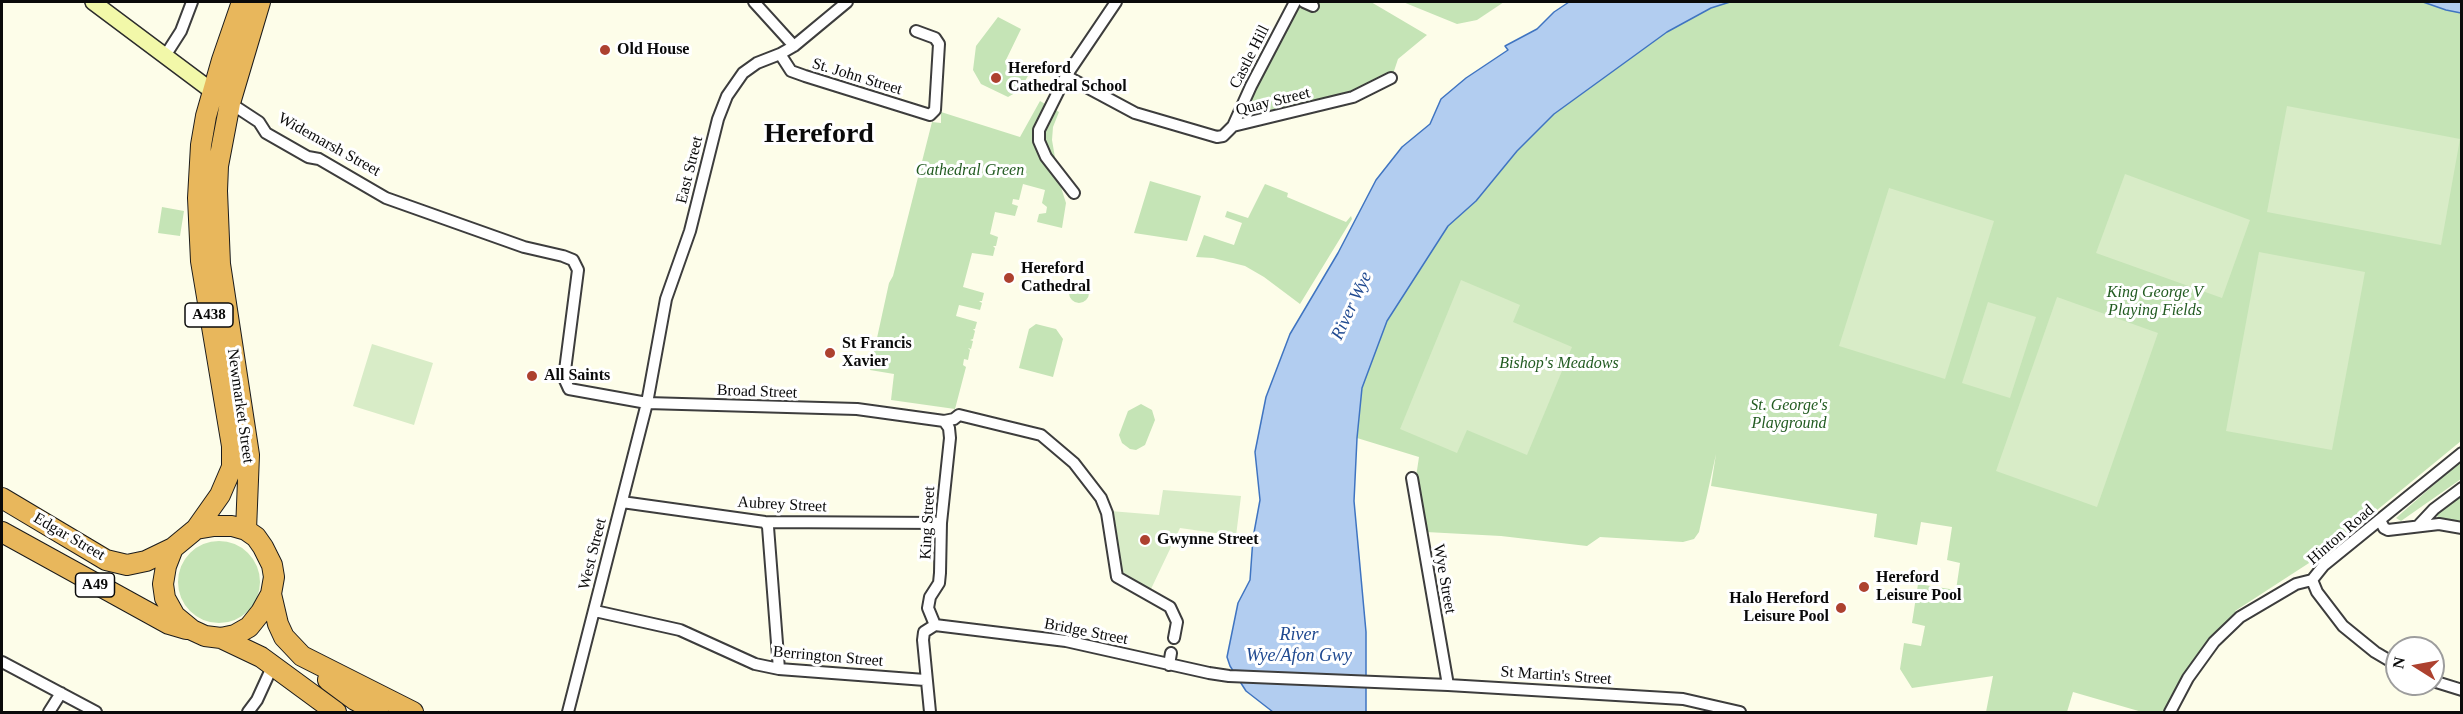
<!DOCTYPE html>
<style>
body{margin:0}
#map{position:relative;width:2463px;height:714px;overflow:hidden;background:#fdfde9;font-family:Georgia,serif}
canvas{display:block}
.frame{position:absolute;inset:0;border:3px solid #0a0a0a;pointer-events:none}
.north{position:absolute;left:2385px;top:636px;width:60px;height:60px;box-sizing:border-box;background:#fff;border:2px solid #9d9d9d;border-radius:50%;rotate:281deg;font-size:16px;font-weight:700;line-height:24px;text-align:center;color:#0a0a0a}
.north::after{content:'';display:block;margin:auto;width:21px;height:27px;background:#ad412f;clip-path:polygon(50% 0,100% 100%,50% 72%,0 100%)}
</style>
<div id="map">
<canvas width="2463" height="714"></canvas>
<div class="frame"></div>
<div class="north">N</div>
</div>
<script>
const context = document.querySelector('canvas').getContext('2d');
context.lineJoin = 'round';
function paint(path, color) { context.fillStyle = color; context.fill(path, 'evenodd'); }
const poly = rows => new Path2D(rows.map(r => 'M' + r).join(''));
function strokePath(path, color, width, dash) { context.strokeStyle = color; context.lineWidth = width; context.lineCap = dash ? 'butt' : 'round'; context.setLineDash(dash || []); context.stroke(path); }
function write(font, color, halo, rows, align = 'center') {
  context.font = font + ' Georgia,serif'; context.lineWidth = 6; context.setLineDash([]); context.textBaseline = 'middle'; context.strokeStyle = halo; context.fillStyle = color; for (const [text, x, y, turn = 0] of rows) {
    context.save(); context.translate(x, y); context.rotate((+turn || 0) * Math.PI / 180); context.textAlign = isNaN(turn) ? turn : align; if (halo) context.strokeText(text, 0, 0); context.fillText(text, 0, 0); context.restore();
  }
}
paint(poly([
 [1316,2,1371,2,1427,35,1398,59,1392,77,1380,77,1362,88,1344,94,1250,117,1246,109,1256,86,1293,13,1299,8,1313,8],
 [1403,2,1504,2,1477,20,1457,24],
 [1730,2,2423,2,2461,13,2461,441,2326,552,2235,611,2240,617,2214,642,2170,712,2142,712,2073,692,2067,712,1986,712,1993,676,1912,688,1900,669,1904,643,1921,646,1925,626,1912,623,1918,584,1956,590,1960,563,1947,560,1952,527,1921,522,1917,545,1874,537,1877,514,1711,486,1716,454,1699,532,1694,539,1683,542,1600,537,1587,546,1501,536,1426,532,1416,477,1419,457,1357,438,1362,388,1387,321,1448,226,1476,201,1517,151,1554,114,1667,32,1711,8],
 [998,17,1021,29,1005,62,1029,74,1020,90,1008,97,981,84,973,70,976,46],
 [1040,101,1059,112,1053,127,1052,140,1059,181,1066,203,1062,228,1037,222,1039,214,1046,213,1047,207,1042,203,1045,190,1023,184,1019,200,1013,199,1012,204,1018,206,1015,216,995,212,990,234,998,237,996,246,993,246,995,248,993,256,972,253,963,287,984,293,982,301,979,301,982,303,980,310,959,305,956,316,977,322,975,329,973,329,975,331,973,339,970,340,973,341,971,349,968,348,970,350,968,360,964,359,963,365,966,367,955,409,891,400,894,374,870,370,889,283,893,276,932,122,941,123,941,112,1020,137],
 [1150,181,1201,196,1187,241,1134,233],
 [1265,184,1288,193,1287,197,1346,222,1351,216,1352,219,1300,304,1264,277,1245,266,1213,258,1196,257,1204,235,1234,245,1242,223,1225,217,1227,211,1248,218],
 [162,207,184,211,180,236,158,233],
 '1069 293a10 10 0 1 1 20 0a10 10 0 1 1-20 0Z',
 [1036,324,1056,329,1063,339,1053,377,1019,368,1029,329],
 [1141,404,1152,410,1155,420,1145,445,1136,450,1130,449,1122,443,1119,435,1128,411],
 [2461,461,2461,479,2401,521,2396,518],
 [2461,491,2461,521,2438,518,2436,512],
 '178 582a41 41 0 1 1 82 0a41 41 0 1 1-82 0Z'
]), '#c5e4b6');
paint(poly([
 [2287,106,2460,139,2441,245,2267,212],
 [2125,174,2250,220,2222,298,2096,253],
 [1889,188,1994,221,1945,379,1839,346],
 [2259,252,2365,272,2332,450,2226,431],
 [1461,280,1520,305,1513,322,1572,347,1527,455,1467,430,1457,453,1400,429],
 [2057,297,2158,333,2097,507,1996,471],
 [1988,302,2036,317,2010,398,1962,383],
 [372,344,433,363,414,425,353,406],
 [1163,490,1241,496,1236,536,1180,528,1151,589,1123,574,1110,511,1159,515]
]), '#d8ecc7');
const water = poly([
 [1569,2,1730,2,1711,8,1667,32,1554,114,1517,151,1476,201,1448,226,1387,321,1362,388,1357,438,1354,501,1366,632,1366,712,1273,712,1246,691,1230,666,1227,657,1238,603,1250,580,1253,538,1260,500,1255,452,1266,397,1290,334,1338,253,1376,180,1402,147,1430,124,1441,99,1466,78,1508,50,1505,46,1537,29,1554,12,1569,2],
 [2423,2,2461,2,2461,13,2446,10,2423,2]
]);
paint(water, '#b2cdf0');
strokePath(water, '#3f74c1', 1.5);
const street = poly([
 [754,2,794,46],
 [1304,2,1313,6],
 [780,54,791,71,805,76,930,115,935,110,939,44,935,38,916,31],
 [165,56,181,31,192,2],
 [1066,76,1135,113,1217,137,1223,136,1233,126,1353,97,1391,78],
 [227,101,259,122,266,133,308,157,319,159,386,198,524,247,563,256,573,260,578,270,564,378,569,389,647,403,857,409,944,421,954,419,959,415,1041,435,1074,463,1101,498,1107,513,1117,577,1170,607,1177,622,1174,638],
 [1233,126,1251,86,1295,2],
 [1074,193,1046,157,1039,141,1039,130,1066,76,1116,2],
 [1412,478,1448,685],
 [622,502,765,522,941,523],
 [2380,520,2384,528,2388,530,2439,524,2462,528],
 [765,522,768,527,779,669],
 [2419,525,2434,509,2462,488],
 [2312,580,2317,592,2343,626,2375,652,2397,665],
 [595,611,680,630,755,664,779,669,925,680],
 [935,625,1066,641,1209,673,1229,676,1448,685,1683,699,1740,712],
 [935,625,928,608,930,597,939,583,940,573,941,523,950,438,949,428,944,421],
 [2,662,96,712],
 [1169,665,1171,653],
 [2433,681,2462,690],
 [49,712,61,693],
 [248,712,257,700,273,665],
 [568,712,647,403,666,299,690,231,718,119,727,96,743,73,757,63,780,54,794,46,847,2],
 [930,712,923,640,924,632,935,625],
 [2170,712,2188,678,2214,642,2240,617,2296,584,2312,580,2324,565,2462,453]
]);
const secondary = poly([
 [93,2,212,91,220,84]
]);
const highway = poly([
 [2,498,106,560,127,565,146,561,173,548],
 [214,526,232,526,246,530,256,537,263,547,272,565,274,577,271,594,261,612,249,627,235,635,221,638,205,636,192,630,175,616,165,598,163,584,166,566,173,548,196,529,214,526],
 [196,529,220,495,232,467,232,446,201,261,198,198,201,145,206,116,222,60,242,2],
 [246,530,249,455,220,264,217,191,218,166,230,103,260,2],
 [2,532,169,624,186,629],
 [271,594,278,624,284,637,302,656,413,712],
 [221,638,261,657,336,712],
 [328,680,355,700,378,712]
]);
strokePath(street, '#3d3d3d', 14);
strokePath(secondary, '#2c2c2c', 18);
strokePath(highway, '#1b1b1b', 22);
strokePath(street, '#fff', 10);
strokePath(secondary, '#f2f8a9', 15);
strokePath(highway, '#e8b75c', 20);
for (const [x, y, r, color] of [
 [605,50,6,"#ad412f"],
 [996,78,6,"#ad412f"],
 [1009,278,6,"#ad412f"],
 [830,353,6,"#ad412f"],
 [532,376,6,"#ad412f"],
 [1145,540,6,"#ad412f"],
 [1864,587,6,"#ad412f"],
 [1841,608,6,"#ad412f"]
]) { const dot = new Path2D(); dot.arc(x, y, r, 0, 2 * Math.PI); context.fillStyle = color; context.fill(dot); strokePath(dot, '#fff', 2); }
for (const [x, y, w] of [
 [209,315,48],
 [95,585,39]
]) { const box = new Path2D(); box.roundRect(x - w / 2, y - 12, w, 24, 4.5); context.fillStyle = '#fff'; context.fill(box); strokePath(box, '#0a0a0a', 1.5); }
write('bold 15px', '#0a0a0a', null, [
 ["A438",209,315],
 ["A49",95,585]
]);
write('bold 16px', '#0a0a0a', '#fff', [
 ["Old House",617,50],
 ["Hereford",1008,69],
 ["Cathedral School",1008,87],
 ["Hereford",1021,269],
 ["Cathedral",1021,287],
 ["St Francis",842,344],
 ["Xavier",842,362],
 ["All Saints",544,376],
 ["Gwynne Street",1157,540],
 ["Hereford",1876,578],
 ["Leisure Pool",1876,596],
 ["Halo Hereford",1829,599,"right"],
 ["Leisure Pool",1829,617,"right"]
], 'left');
write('16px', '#0a0a0a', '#fff', [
 ["Castle Hill",1250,57,-63],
 ["St. John Street",857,77,17],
 ["Quay Street",1273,102,-14],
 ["Widemarsh Street",329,145,29],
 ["East Street",690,170,-76],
 ["Broad Street",757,392,2],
 ["Newmarket Street",240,406,82],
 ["Aubrey Street",782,505,3],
 ["King Street",928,523,-87],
 ["Hinton Road",2341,535,-41],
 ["Edgar Street",69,537,30],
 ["West Street",593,554,-76],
 ["Wye Street",1444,579,80],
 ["Bridge Street",1086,632,11],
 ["Berrington Street",828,657,5],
 ["St Martin's Street",1556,676,4]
]);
write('italic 16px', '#225b21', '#fff', [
 ["Cathedral Green",970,171],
 ["King George V",2155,293],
 ["Playing Fields",2155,311],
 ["Bishop's Meadows",1559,364],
 ["St. George's",1789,406],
 ["Playground",1789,424]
]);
write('italic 18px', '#1f4990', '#fff', [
 ["River Wye",1352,306,-65],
 ["River",1299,635],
 ["Wye/Afon Gwy",1299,656]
]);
write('bold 28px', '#0a0a0a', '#fff', [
 ["Hereford",819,135]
]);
</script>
